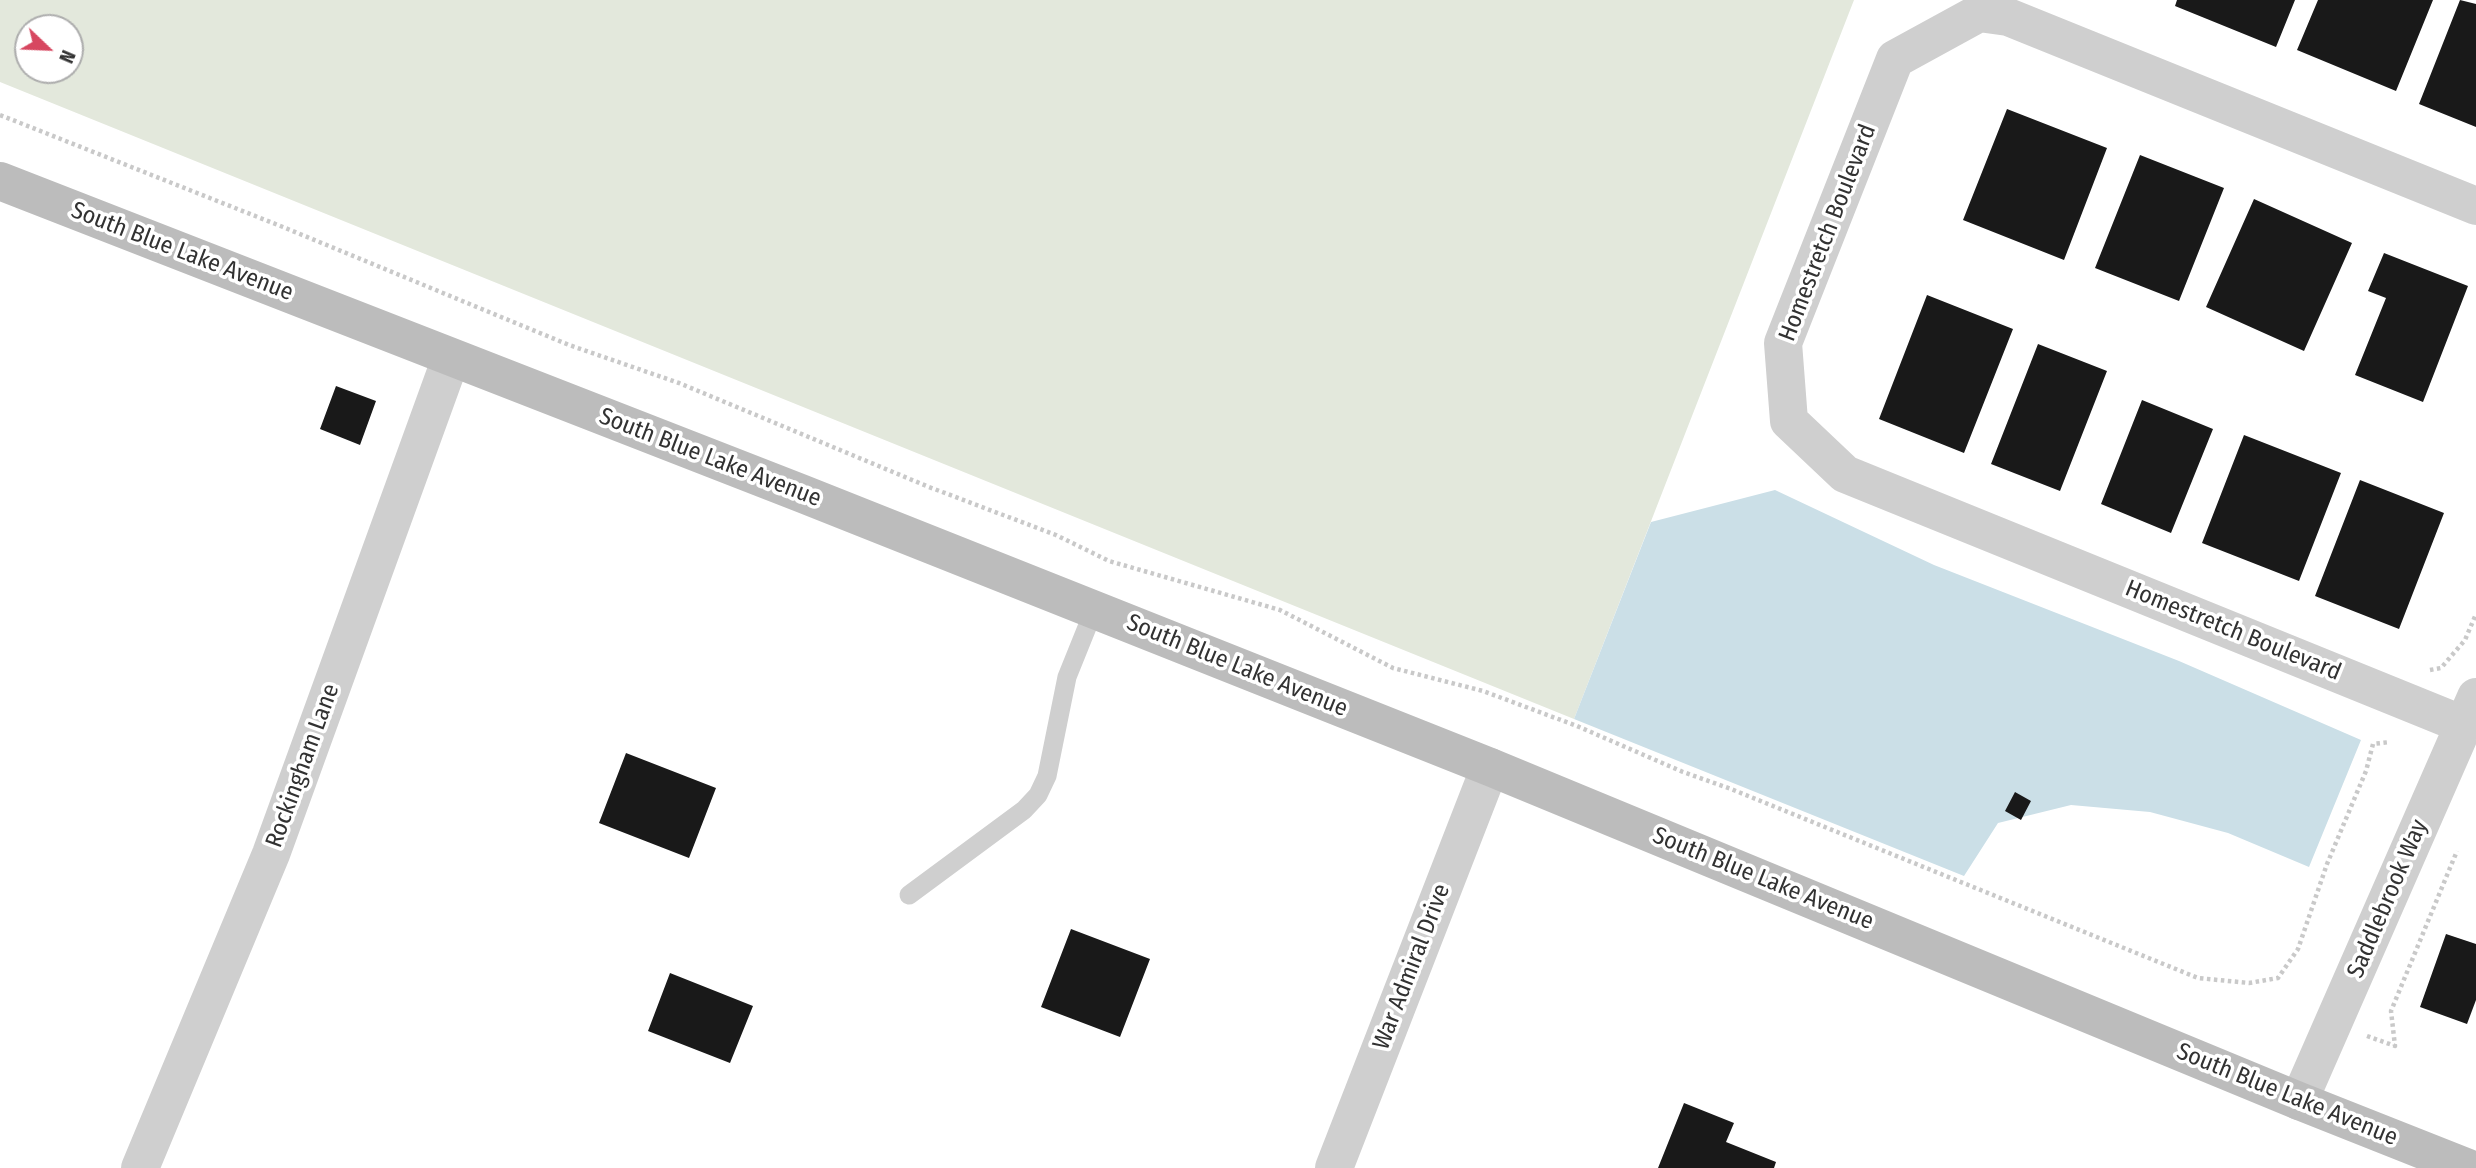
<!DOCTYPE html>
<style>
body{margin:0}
#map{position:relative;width:2476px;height:1168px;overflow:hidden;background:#fff;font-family:"Fira Sans Condensed",sans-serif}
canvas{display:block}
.north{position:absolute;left:14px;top:14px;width:70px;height:70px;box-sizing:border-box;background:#fff;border:2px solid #adadad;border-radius:50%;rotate:113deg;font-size:19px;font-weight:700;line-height:28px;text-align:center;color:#323232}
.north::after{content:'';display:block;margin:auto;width:24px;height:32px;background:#d74760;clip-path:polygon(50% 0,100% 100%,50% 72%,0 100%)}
</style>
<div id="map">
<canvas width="2476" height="1168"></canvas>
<div class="north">N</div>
</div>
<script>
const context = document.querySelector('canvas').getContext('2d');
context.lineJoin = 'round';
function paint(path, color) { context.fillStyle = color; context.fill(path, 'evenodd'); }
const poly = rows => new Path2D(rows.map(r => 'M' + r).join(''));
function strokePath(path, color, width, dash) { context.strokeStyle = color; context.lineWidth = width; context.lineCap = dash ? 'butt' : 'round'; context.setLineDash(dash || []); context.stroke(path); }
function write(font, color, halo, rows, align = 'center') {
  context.font = font + ' "Fira Sans Condensed",sans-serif'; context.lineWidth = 7; context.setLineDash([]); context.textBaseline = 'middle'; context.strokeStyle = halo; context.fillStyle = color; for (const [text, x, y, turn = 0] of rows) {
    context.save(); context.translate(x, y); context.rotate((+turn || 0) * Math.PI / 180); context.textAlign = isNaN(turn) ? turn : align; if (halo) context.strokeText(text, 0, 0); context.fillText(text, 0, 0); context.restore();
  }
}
paint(poly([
 [0,0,1854,0,1574,719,0,82],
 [28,28,70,28,70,70,28,70]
]), '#e3e8dc');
paint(poly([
 [1775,490,1934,565,2179,661,2361,740,2309,867,2228,833,2150,812,2071,805,1998,823,1964,876,1574,719,1651,522]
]), '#cbdfe7');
paint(poly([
 [2177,0,2295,0,2276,47,2175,6],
 [2318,0,2433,0,2396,91,2297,50],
 [2460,0,2476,4,2476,127,2419,104],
 [2007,109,2107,148,2064,260,1963,220],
 [2140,155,2224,188,2179,301,2095,268],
 [2254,199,2352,243,2304,351,2206,307],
 [2384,253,2468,286,2423,402,2355,375,2386,298,2368,291],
 [1927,295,2013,329,1964,453,1879,419],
 [2038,344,2107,371,2060,491,1991,464],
 [336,386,376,401,360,445,320,429],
 [2142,400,2213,429,2171,533,2101,504],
 [2244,435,2341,473,2299,581,2202,543],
 [2360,480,2444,513,2399,629,2315,596],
 [626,753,716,788,689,858,599,823],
 [2015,792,2031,801,2021,820,2005,811],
 [1071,929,1150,959,1120,1037,1041,1007],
 [2446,934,2476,944,2476,1000,2467,1024,2420,1007],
 [670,973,753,1006,730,1063,648,1031],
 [1684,1103,1734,1123,1726,1142,1776,1162,1774,1168,1658,1168]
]), '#191919');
strokePath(poly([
 [0,115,283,227,569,345,679,383,929,487,1056,535,1109,561,1280,610,1393,668,1483,691,1577,726,1683,772,1731,789,2198,978,2249,983,2278,978,2298,949,2327,864,2366,771,2373,744,2390,742],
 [2430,670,2441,668,2465,640,2476,614],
 [2367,1036,2395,1046,2391,1011,2457,851]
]), '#c9c9c9', 4.5, [3.5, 3.5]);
strokePath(poly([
 [909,895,1024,810,1038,795,1047,776,1067,677,1094,610]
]), '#cfcfcf', 19);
strokePath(poly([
 [2464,725,1845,474,1789,421,1783,343,1895,59,1979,13,2008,17,2476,206],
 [2299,1101,2476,697],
 [140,1168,271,854,451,358],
 [1334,1168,1490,767]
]), '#cfcfcf', 38);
strokePath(poly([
 [0,181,803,494,1490,767,2299,1101,2468,1168]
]), '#bcbcbc', 38);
write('24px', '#323232', '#fff', [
 ["Homestretch Boulevard",1828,233,-69],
 ["South Blue Lake Avenue",182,252,21],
 ["South Blue Lake Avenue",710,458,21],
 ["Homestretch Boulevard",2233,631,22],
 ["South Blue Lake Avenue",1237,666,22],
 ["Rockingham Lane",303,766,-70],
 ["South Blue Lake Avenue",1763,879,22],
 ["Saddlebrook Way",2388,899,-67],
 ["War Admiral Drive",1412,967,-69],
 ["South Blue Lake Avenue",2287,1095,22]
]);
</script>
